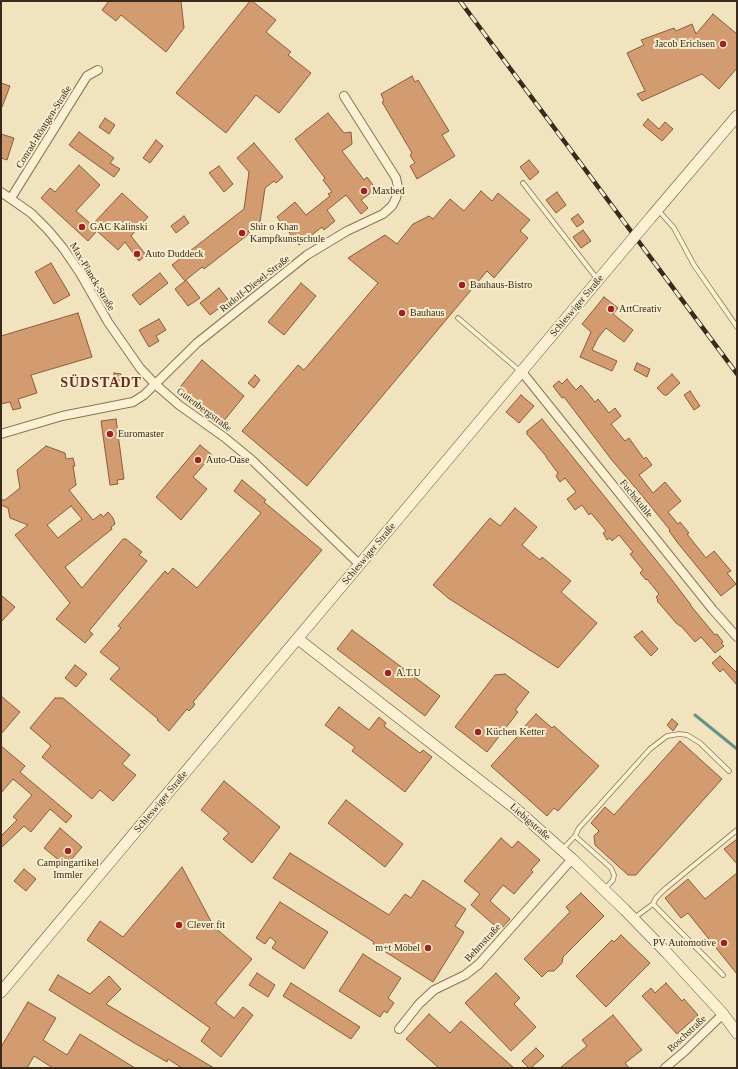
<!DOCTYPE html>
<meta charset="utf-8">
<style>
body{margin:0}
#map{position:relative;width:738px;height:1069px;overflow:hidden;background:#f1e3be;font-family:Georgia,serif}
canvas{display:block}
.frame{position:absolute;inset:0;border:2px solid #392a1b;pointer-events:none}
</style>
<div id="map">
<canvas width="738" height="1069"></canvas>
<div class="frame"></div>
</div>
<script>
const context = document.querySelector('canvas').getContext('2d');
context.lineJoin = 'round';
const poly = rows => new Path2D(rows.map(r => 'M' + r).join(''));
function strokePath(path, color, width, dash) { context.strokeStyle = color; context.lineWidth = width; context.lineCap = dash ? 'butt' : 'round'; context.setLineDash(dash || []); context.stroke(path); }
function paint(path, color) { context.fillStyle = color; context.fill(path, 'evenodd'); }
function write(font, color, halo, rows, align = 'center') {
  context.font = font + ' Georgia,serif'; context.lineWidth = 4; context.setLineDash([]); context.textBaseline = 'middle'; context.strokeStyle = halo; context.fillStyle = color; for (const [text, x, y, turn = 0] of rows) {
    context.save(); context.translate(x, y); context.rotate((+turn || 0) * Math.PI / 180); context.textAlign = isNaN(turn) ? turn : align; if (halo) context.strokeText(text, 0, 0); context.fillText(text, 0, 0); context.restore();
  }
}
strokePath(poly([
 [695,715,737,749]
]), '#689187', 3);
const building = poly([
 [109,1,181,1,184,28,166,52,121,15,116,21,102,10,109,1],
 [250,1,252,1,276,20,266,32,291,52,288,55,311,73,279,113,256,95,226,133,176,93,250,1],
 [713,14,737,34,737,68,719,89,702,74,642,101,637,94,645,91,627,53,644,45,641,40,674,28,676,31,692,24,696,34,713,14],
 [412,76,415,82,418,80,449,131,442,135,455,156,417,179,410,166,415,163,410,155,412,153,382,102,384,101,381,94,412,76],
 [1,83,10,86,2,107,1,107,1,83],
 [328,113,344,133,351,132,352,144,342,151,364,180,367,177,376,189,361,200,368,208,361,214,346,195,327,210,335,221,324,230,322,227,299,245,277,217,295,202,306,215,330,196,328,194,332,192,323,180,325,178,295,139,328,113],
 [105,118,115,125,109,134,99,127,105,118],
 [648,119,659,129,665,122,673,129,662,141,643,125,648,119],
 [79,132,114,158,110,163,120,169,114,177,69,145,79,132],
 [1,134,14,138,7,160,1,158,1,134],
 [156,140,163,146,150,163,143,158,156,140],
 [254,143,283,177,276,183,274,181,265,188,260,222,248,231,250,233,204,269,202,267,186,280,200,298,188,306,175,289,185,281,172,265,244,209,249,172,237,158,254,143],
 [529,160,539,172,530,180,520,167,529,160],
 [79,165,100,185,76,211,92,225,122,193,148,217,131,236,146,255,139,261,125,242,118,250,97,231,88,241,41,198,50,188,55,192,79,165],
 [219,166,233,184,224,192,209,173,219,166],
 [481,191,492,201,498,193,530,220,520,231,528,238,494,278,487,271,307,486,242,431,298,365,304,370,378,283,348,258,385,235,397,244,413,224,429,216,433,219,450,199,464,211,481,191],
 [557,192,566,205,556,213,546,200,557,192],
 [578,214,584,222,577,227,571,219,578,214],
 [184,216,189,223,176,233,171,226,184,216],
 [583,230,591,241,581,248,573,237,583,230],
 [51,263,70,295,54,304,35,272,51,263],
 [160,273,168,283,140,305,132,295,160,273],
 [301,283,316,296,284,335,268,322,301,283],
 [219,288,229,301,210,315,200,303,219,288],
 [604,297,618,308,613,314,633,330,624,342,606,328,598,338,592,350,617,361,612,371,580,357,591,332,582,324,604,297],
 [78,313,92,357,31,375,37,393,18,399,21,408,13,410,10,402,1,404,1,336,78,313],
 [159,319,166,330,156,336,159,341,149,347,139,330,159,319],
 [202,360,244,396,223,422,180,387,202,360],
 [637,363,650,369,647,377,634,370,637,363],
 [114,373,121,374,121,381,113,380,114,373],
 [672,374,680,383,667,395,664,395,657,388,672,374],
 [255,375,260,380,254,388,248,383,255,375],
 [567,379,576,390,581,385,595,402,598,399,609,413,615,408,621,416,611,424,625,441,629,438,644,459,646,457,652,465,639,475,653,493,665,482,681,501,668,512,678,524,680,522,689,533,687,534,706,558,714,551,731,571,727,573,736,584,721,596,677,542,669,531,670,530,644,498,611,459,564,397,562,398,553,386,559,381,562,384,567,379],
 [690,391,700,406,694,410,684,395,690,391],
 [521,395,534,406,519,423,506,412,521,395],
 [116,419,124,479,117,480,118,484,110,485,101,421,116,419],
 [542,419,672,580,691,605,691,606,715,635,717,634,723,642,721,643,724,646,715,653,701,637,695,642,681,626,680,626,676,623,665,610,657,601,658,600,656,597,659,594,647,579,646,580,640,573,643,570,630,554,633,552,619,535,612,541,610,538,607,540,603,533,606,531,591,513,589,515,582,505,575,510,567,499,576,492,565,478,560,482,556,476,558,473,546,457,546,456,527,434,527,431,542,419],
 [200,445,212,455,193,477,207,489,181,520,156,497,200,445],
 [46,446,65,453,66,459,73,458,75,466,73,466,76,485,69,490,93,520,101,514,103,517,108,512,113,518,115,524,111,527,112,529,65,567,82,588,123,539,126,539,142,552,139,555,147,561,89,631,93,634,85,643,56,619,70,603,15,535,28,525,10,518,8,508,1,505,1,500,5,500,20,488,17,470,46,446],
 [71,506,82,519,58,538,47,525,71,506],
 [242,480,266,500,264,502,322,550,193,702,195,704,193,707,189,711,187,709,169,731,157,720,158,719,110,679,120,668,100,652,121,628,118,626,165,571,168,574,173,568,197,588,261,513,234,491,242,480],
 [515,508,537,527,522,545,540,560,542,557,571,581,561,592,597,623,558,668,448,598,433,585,490,518,500,526,515,508],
 [1,595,15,607,1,622,1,595],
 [352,630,440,696,425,716,337,649,352,630],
 [642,631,658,649,651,656,634,637,642,631],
 [720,656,737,673,737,685,723,669,720,672,712,663,720,656],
 [75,665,87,674,76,687,65,678,75,665],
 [505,674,529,692,515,710,518,712,487,752,455,727,495,675,505,674],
 [1,696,20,712,1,734,1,696],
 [55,698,63,698,130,755,122,764,136,775,113,801,100,790,92,799,42,757,51,746,30,728,55,698],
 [339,707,369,730,379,717,386,723,384,726,420,753,423,750,432,757,405,792,352,751,355,747,325,725,339,707],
 [536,714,552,728,554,726,599,766,558,811,554,808,547,816,491,766,525,728,524,727,536,714],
 [672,719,678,724,673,731,667,725,672,719],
 [680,741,722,779,636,875,628,875,595,845,594,836,599,831,591,823,605,807,614,815,680,741],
 [1,746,25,766,20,772,72,816,66,823,50,809,31,832,24,826,1,848,1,836,17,820,13,817,32,795,13,779,1,793,1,746],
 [224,781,280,827,252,863,223,839,229,833,201,810,224,781],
 [346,800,403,844,385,867,328,823,346,800],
 [60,828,82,847,66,866,44,848,60,828],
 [501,838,512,848,518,841,540,860,531,870,533,872,514,894,503,885,490,901,510,919,500,930,471,905,480,894,464,881,501,838],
 [737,839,737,864,724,849,737,839],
 [290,853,389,915,405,894,411,898,423,880,466,909,455,926,464,932,433,982,373,944,374,942,273,878,290,853],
 [182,867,214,927,252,959,216,1002,216,1004,234,1018,243,1007,253,1015,221,1057,201,1041,210,1028,87,940,100,921,123,937,182,867],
 [24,869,36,879,26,891,14,881,24,869],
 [737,873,737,974,688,913,681,918,665,898,688,879,705,899,737,873],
 [581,893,604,916,563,957,562,963,554,971,548,971,542,977,524,959,570,912,566,907,581,893],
 [280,902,328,932,304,969,272,948,276,942,270,937,265,944,256,938,280,902],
 [621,935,650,963,606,1007,576,976,612,940,614,942,621,935],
 [363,954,401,978,388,998,394,1003,387,1013,384,1011,380,1017,339,991,363,954],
 [257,973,275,985,268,997,249,985,257,973],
 [496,973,520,998,514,1004,536,1027,511,1051,465,1003,496,973],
 [58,975,90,994,109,976,121,989,106,1004,214,1068,182,1068,168,1059,167,1062,131,1041,49,990,58,975],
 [291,983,360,1027,351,1039,283,996,291,983],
 [666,983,682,1001,684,999,698,1015,677,1034,642,996,651,988,655,993,666,983],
 [28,1002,56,1018,43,1040,67,1055,80,1034,135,1068,53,1068,34,1056,27,1068,1,1068,1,1047,28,1002],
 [429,1014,450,1033,461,1021,514,1068,439,1068,406,1039,429,1014],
 [613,1015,642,1050,625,1063,629,1068,560,1068,587,1046,582,1040,613,1015],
 [536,1048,544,1056,531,1068,529,1068,522,1061,536,1048]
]);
paint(building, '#d29b70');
strokePath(building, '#8c5b39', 1);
const lane = poly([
 [523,183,598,280],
 [658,210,674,228,694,265,737,327],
 [458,318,521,372],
 [575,836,579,828,650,749,667,736,679,734,687,735,700,743,729,771],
 [562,850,575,836,611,868,614,875,613,880,604,890],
 [653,904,656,898,665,889,737,830],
 [634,918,653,904,723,975]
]);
const street = poly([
 [1,192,31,213,48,230,63,248,80,273,108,322,140,368,155,384,179,405,224,437,252,460,360,565],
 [11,198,87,76,98,70],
 [522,372,713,610,737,637],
 [1,434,62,416,133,402,144,395,197,343,307,255,347,231,383,214,392,206,396,198,398,187,396,178,344,96],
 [399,1029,419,1004,434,990,465,975,479,964,572,859],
 [665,1068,685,1051,723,1014]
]);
const secondary = poly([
 [652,216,737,116],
 [298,639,516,809,572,859,625,910,666,952,723,1014,737,1033],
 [1,992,615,260]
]);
strokePath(lane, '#8b7355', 5.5);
strokePath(street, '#8b7355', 10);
strokePath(secondary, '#6c5339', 12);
strokePath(lane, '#fbf0d2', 4);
strokePath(street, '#fbf0d2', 8);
strokePath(secondary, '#fbf0d2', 11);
const rail = poly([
 [460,1,737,374]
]);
strokePath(rail, '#392a1b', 4.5);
strokePath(rail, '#f8edce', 3, [9]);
const secondaryBridge = poly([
 [615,260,652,216]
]);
strokePath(secondaryBridge, '#6c5339', 12, []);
strokePath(secondaryBridge, '#fbf0d2', 11);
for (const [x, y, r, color] of [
 [723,44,4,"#9e2220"],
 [364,191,4,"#9e2220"],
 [82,227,4,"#9e2220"],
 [242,233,4,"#9e2220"],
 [137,254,4,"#9e2220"],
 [462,285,4,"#9e2220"],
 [611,309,4,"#9e2220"],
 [402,313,4,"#9e2220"],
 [110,434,4,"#9e2220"],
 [198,460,4,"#9e2220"],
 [388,673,4,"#9e2220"],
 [478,732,4,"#9e2220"],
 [68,851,4,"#9e2220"],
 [179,925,4,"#9e2220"],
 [724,943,4,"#9e2220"],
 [428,948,4,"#9e2220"]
]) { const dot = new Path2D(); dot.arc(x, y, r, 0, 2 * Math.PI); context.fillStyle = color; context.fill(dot); strokePath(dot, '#f8edce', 1.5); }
write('10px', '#392a1b', '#f8edce', [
 ["Jacob Erichsen",715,44,"right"],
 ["Maxbed",372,191],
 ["GAC Kalinski",90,227],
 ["Shir o Khan",250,227],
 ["Kampfkunstschule",250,239],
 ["Auto Duddeck",145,254],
 ["Bauhaus-Bistro",470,285],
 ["ArtCreativ",619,309],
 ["Bauhaus",410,313],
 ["Euromaster",118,434],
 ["Auto-Oase",206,460],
 ["A.T.U",396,673],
 ["Küchen Ketter",486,732],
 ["Campingartikel",68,863,"center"],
 ["Immler",68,875,"center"],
 ["Clever fit",187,925],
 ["PV Automotive",716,943,"right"],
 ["m+t Möbel",420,948,"right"]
], 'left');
write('10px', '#392a1b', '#f8edce', [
 ["Conrad-Röntgen-Straße",44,127,-58],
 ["Max-Planck-Straße",92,277,59],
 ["Rudolf-Diesel-Straße",255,284,-38],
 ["Schleswiger Straße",577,306,-50],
 ["Gutenbergstraße",204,410,37],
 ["Fuchskuhle",636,499,51],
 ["Schleswiger Straße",369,554,-50],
 ["Schleswiger Straße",161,802,-50],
 ["Liebigstraße",530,822,41],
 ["Behmstraße",483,943,-47],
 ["Boschstraße",687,1034,-43]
]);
context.letterSpacing = '1px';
write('bold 14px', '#692917', '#f8edce', [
 ["SÜDSTADT",101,383]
]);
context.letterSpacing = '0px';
</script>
